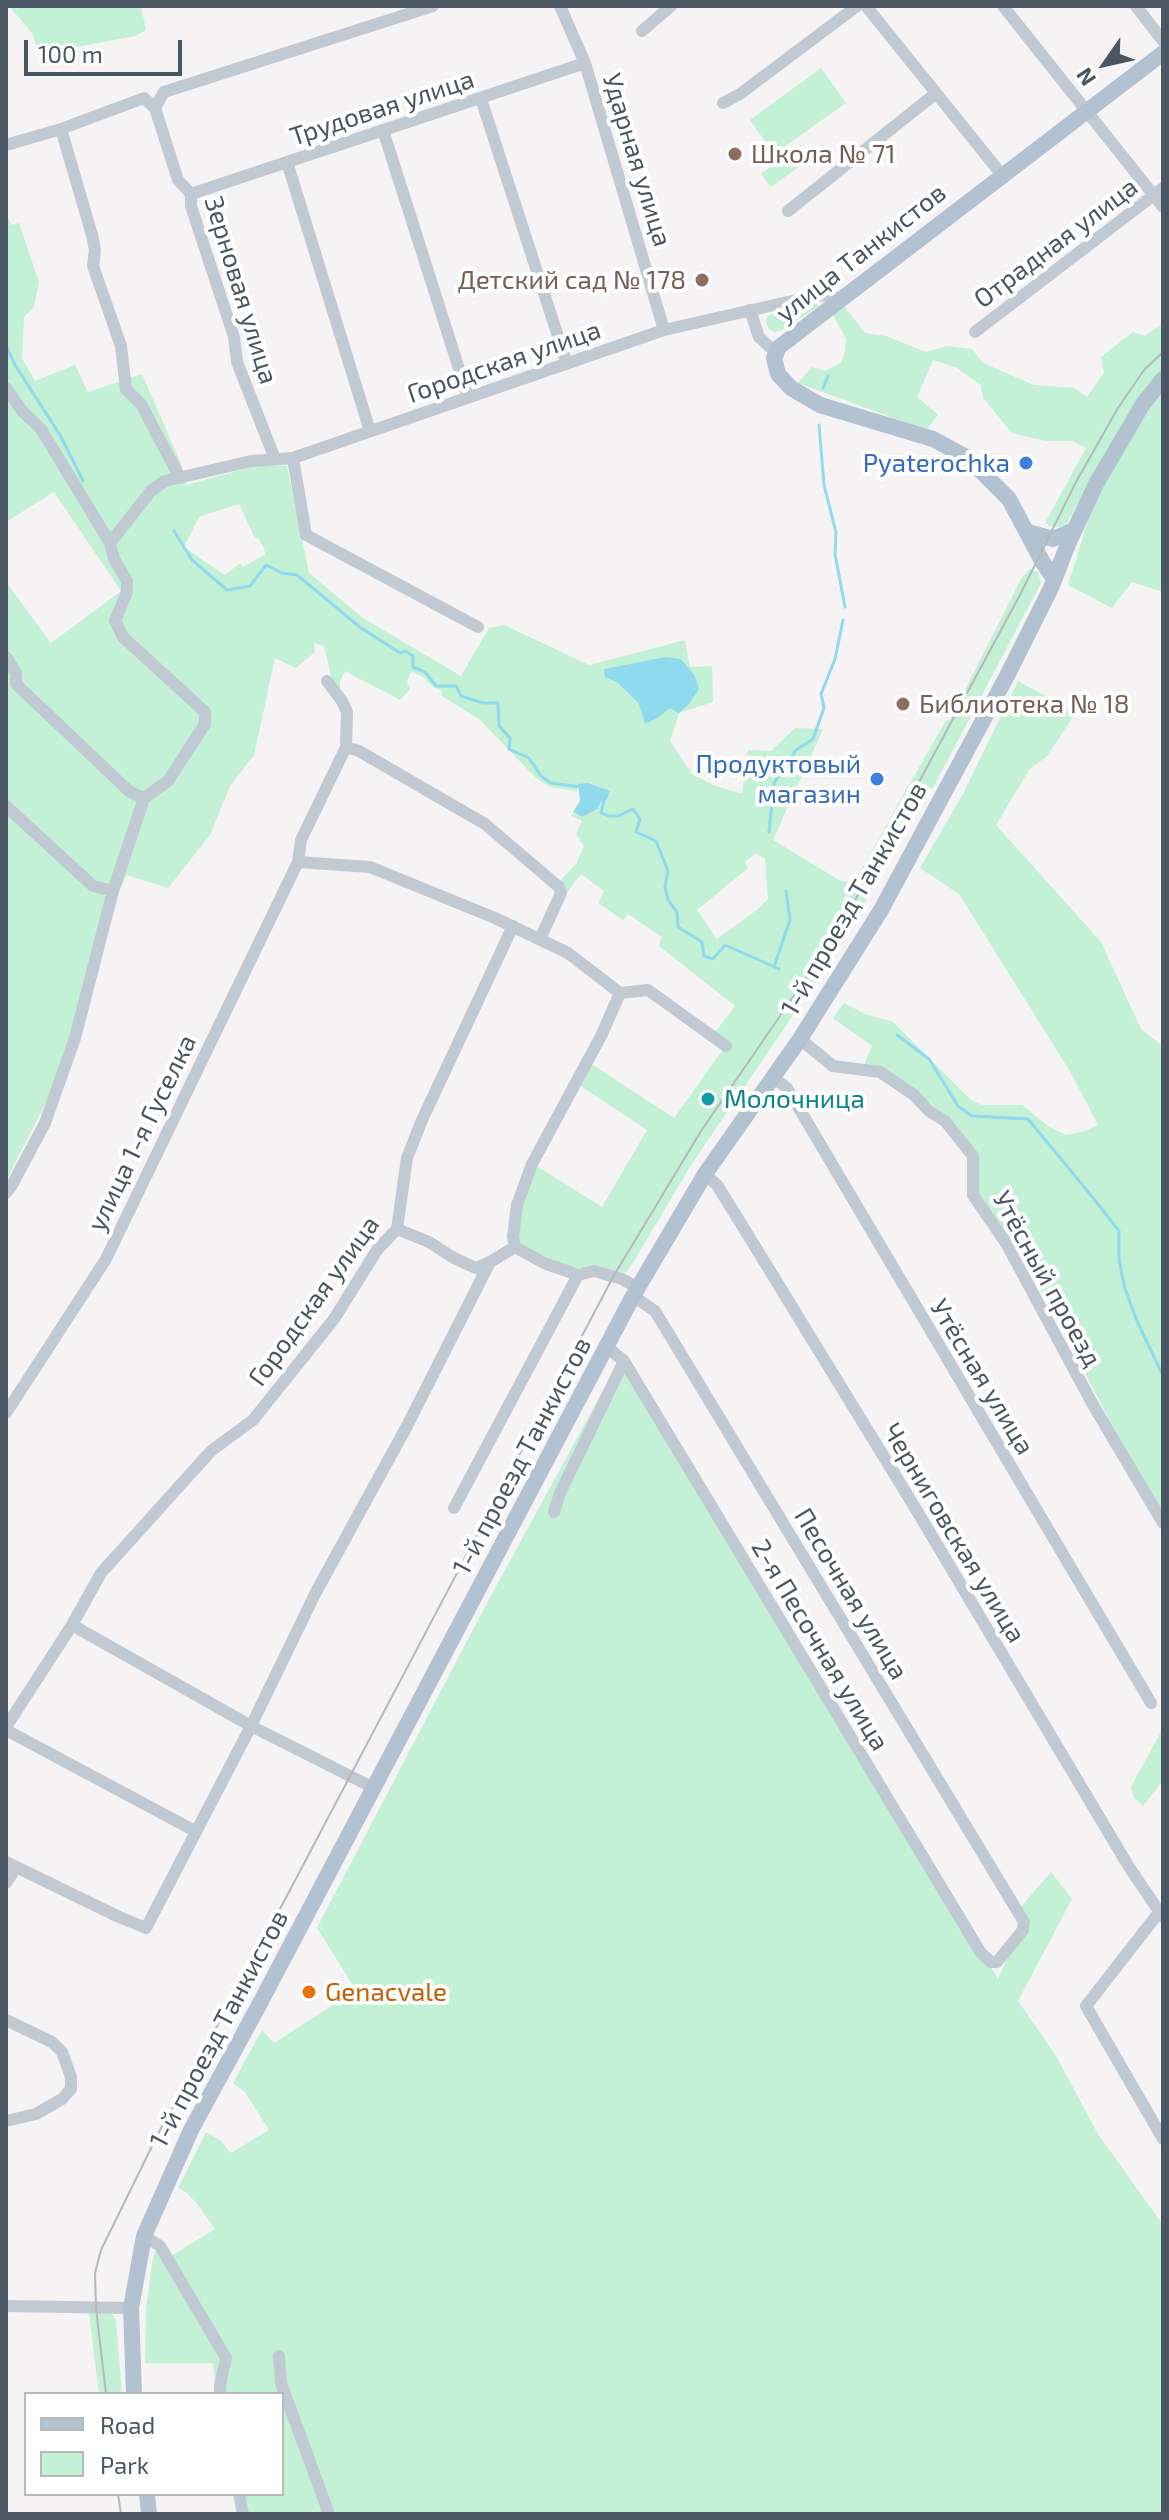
<!DOCTYPE html>
<meta charset="utf-8">
<style>
body{margin:0}
#map{position:relative;width:1169px;height:2520px;overflow:hidden;background:#f5f3f3;font-family:"Exo 2",sans-serif}
canvas{display:block}
.frame{position:absolute;inset:0;border:8px solid #4a5661;pointer-events:none}
.legend{position:absolute;left:24px;top:2392px;width:260px;height:104px;box-sizing:border-box;background:#fff;border:2px solid #b7bbc0;margin:0;padding:10px 14px;list-style:none;font-size:24px;color:#4a5661}
.legend li{display:flex;align-items:center;gap:16px;height:40px}
.legend b{width:40px;border:2px solid #b7bbc0}
.north{position:absolute;left:1065px;top:24px;width:80px;height:80px;-webkit-text-stroke:6px #fff;paint-order:stroke;rotate:236deg;font-size:22px;font-weight:700;line-height:32px;text-align:center;color:#4a5661}
.north::after{content:'';display:block;margin:auto;width:28px;height:36px;background:#4a5661;clip-path:polygon(50% 0,100% 100%,50% 72%,0 100%)}
.scale{position:absolute;left:24px;top:40px;width:158px;height:36px;box-sizing:border-box;border:4px solid #4a5661;border-top:0;padding-left:10px;font-size:24px;line-height:28px;white-space:nowrap;color:#4a5661;-webkit-text-stroke:6px #fff;paint-order:stroke}
</style>
<div id="map">
<canvas width="1169" height="2520"></canvas>
<div class="frame"></div>
<ul class="legend">
<li><b style="height:10px;background:#b3c2d1"></b>Road</li>
<li><b style="height:22px;background:#c3f1d5"></b>Park</li>
</ul>
<div class="north">N</div>
<div class="scale">100 m</div>
</div>
<script>
const context = document.querySelector('canvas').getContext('2d');
context.lineJoin = 'round';
function paint(path, color) { context.fillStyle = color; context.fill(path, 'evenodd'); }
const poly = rows => new Path2D(rows.map(r => 'M' + r).join(''));
function strokePath(path, color, width, dash) { context.strokeStyle = color; context.lineWidth = width; context.lineCap = dash ? 'butt' : 'round'; context.setLineDash(dash || []); context.stroke(path); }
function write(font, color, halo, rows, align = 'center') {
  context.font = font + ' "Exo 2",sans-serif'; context.lineWidth = 8; context.setLineDash([]); context.textBaseline = 'middle'; context.strokeStyle = halo; context.fillStyle = color; for (const [text, x, y, turn = 0] of rows) {
    context.save(); context.translate(x, y); context.rotate((+turn || 0) * Math.PI / 180); context.textAlign = isNaN(turn) ? turn : align; if (halo) context.strokeText(text, 0, 0); context.fillText(text, 0, 0); context.restore();
  }
}
paint(poly([
 [9,6,141,6,146,30,135,36,39,54,32,33],
 [821,68,846,103,774,154,750,120],
 [801,145,811,158,771,187,761,174],
 [6,215,12,225,19,223,39,282,34,307,24,317,22,358,35,381,75,365,88,392,142,374,181,464,187,485,261,464,287,466,309,573,363,618,461,676,489,628,504,625,589,665,685,640,690,667,712,666,713,702,679,713,670,741,692,774,713,785,742,794,748,750,771,751,795,728,823,729,773,840,839,880,853,884,946,720,950,720,1022,577,1030,569,1038,572,1041,583,933,788,927,788,845,939,691,1165,628,1271,624,1273,593,1265,587,1270,567,1266,520,1245,515,1235,519,1206,535,1165,602,1207,647,1130,579,1085,590,1063,674,1118,722,1051,716,1031,735,1006,659,946,662,937,628,914,623,920,598,903,604,891,581,874,565,895,559,882,576,864,584,846,576,834,582,821,571,816,573,813,583,817,604,800,610,791,588,783,577,786,577,791,550,787,536,778,480,720,442,696,441,690,433,687,423,677,411,671,407,683,410,689,400,700,345,671,340,681,340,693,333,684,324,646,314,643,315,652,296,668,275,658,254,755,230,786,210,835,168,888,127,875,117,895,79,1037,6,1181,6,582,51,643,121,591,54,492,6,522],
 [239,504,255,538,258,538,264,548,265,555,243,567,240,563,225,575,184,547,199,517],
 [641,663,685,667,695,676,659,717,639,704,618,683,605,677,605,669],
 [756,853,765,859,768,899,758,909,717,939,697,910,748,868,745,862],
 [816,301,819,306,784,329,775,332,769,329,766,323,767,317,777,311],
 [844,306,865,333,886,336,926,352,947,346,972,349,982,362,999,370,1034,385,1074,388,1087,397,1104,373,1101,357,1133,332,1145,336,1163,323,1163,370,1128,414,1066,525,1064,527,1050,526,1045,523,1086,448,1072,441,1046,441,1012,433,983,398,981,385,957,368,933,360,917,397,938,415,926,430,798,383,812,367,825,371,841,363,845,352,846,339,833,315],
 [1163,388,1163,592,1132,582,1112,608,1068,585,1091,511,1111,471],
 [1018,681,1064,706,1073,717,1047,756,1029,770,996,825,1101,942,1141,1029,1163,1046,1163,1512,1116,1432,1050,1307,1010,1238,978,1194,978,1153,954,1123,917,1092,864,1065,872,1046,833,1018,844,1003,865,1014,893,1022,971,1100,983,1105,1022,1105,1049,1127,1066,1135,1082,1132,1098,1125,1071,1073,959,894,920,868,964,792],
 [619,1361,998,1979,1011,1950,1030,1927,1020,1908,1051,1872,1072,1899,1018,2001,1056,2056,1098,2134,1163,2225,1163,2514,241,2514,236,2494,282,2494,282,2394,217,2394,213,2363,145,2363,146,2309,152,2263,158,2240,171,2256,215,2229,199,2206,187,2193,178,2188,206,2132,220,2140,231,2153,269,2130,245,2092,233,2083,262,2030,274,2043,356,1990,317,1928,480,1616],
 [1163,1728,1163,1781,1143,1806,1134,1797,1131,1787],
 [89,2313,111,2313,116,2320,122,2394,99,2394]
]), '#c3f1d5');
paint(poly([
 [666,657,681,659,695,676,699,689,689,704,679,713,670,708,659,717,645,724,639,704,618,683,605,677,604,669],
 [588,783,610,791,607,799,601,802,597,809,582,817,573,812,580,801,578,784]
]), '#90daee');
strokePath(poly([
 [6,346,15,365,60,435,83,481],
 [823,388,828,376],
 [819,425,824,485,836,532,835,554,845,607],
 [174,531,192,560,227,590,250,586,266,565,282,573,297,575,361,628,400,653,405,651,413,656,413,667,425,672,436,686,456,686,461,696,483,703,498,703,499,726,510,738,509,749,529,758,541,776,551,783,580,787],
 [604,800,601,813,609,816,618,816,633,809,640,819,636,832,656,841,668,871,665,887,668,900,677,912,678,927,702,942,704,956,713,959,725,945,779,969],
 [769,832,774,783,796,750,813,739,824,708,821,694,835,659,843,620],
 [774,967,790,920,786,891],
 [897,1035,929,1059,958,1106,972,1116,1028,1119,1094,1199,1119,1231,1119,1260,1125,1289,1137,1321,1163,1376]
]), '#90daee', 3);
strokePath(poly([
 [560,6,585,63,664,330],
 [866,6,1002,175],
 [1003,6,1163,207],
 [1136,6,1163,41],
 [642,31,671,6],
 [481,99,567,364],
 [723,103,740,94,857,6],
 [61,129,92,235,95,250,93,266,121,346,126,389,141,404,180,478],
 [383,130,468,397],
 [6,145,61,129,144,98,155,108],
 [287,162,370,431],
 [191,194,585,63],
 [788,211,935,94],
 [750,310,759,337,776,353],
 [975,332,1163,188],
 [6,388,23,412,41,429,110,543,114,559,127,581,127,592,115,621,123,637,205,712,205,724,168,781,144,798,113,891,75,1038,45,1123,12,1185,6,1193],
 [293,458,306,535,478,627],
 [275,459,237,362,234,337,191,206,191,194,178,180,155,108,164,92,433,6],
 [110,543,151,491,165,481,251,461,293,458,664,330,805,298,826,295,841,299],
 [6,657,16,673,16,684,130,792,144,798],
 [346,747,359,751,485,824,559,887,561,893,540,939],
 [6,806,93,886,113,891],
 [298,862,370,867,495,918,568,953,620,993],
 [800,1039,833,1066,880,1072,914,1095,929,1111,945,1121,973,1156,973,1195,1006,1243,1092,1403,1163,1523],
 [773,1077,787,1088,1151,1703],
 [705,1174,717,1185,748,1235,914,1506,1129,1867,1163,1917],
 [397,1229,429,1242,454,1258,476,1268,490,1262],
 [638,1288,622,1279,594,1271,578,1275,544,1263,515,1247,513,1237,517,1205,532,1164,601,1036,620,993,648,990,726,1046],
 [607,1347,624,1361,981,1953,991,1962,997,1962,1023,1930,1024,1922,655,1311,633,1296],
 [6,1413,106,1259,298,862,301,840,346,747,347,712,342,701,327,681],
 [454,1508,578,1275],
 [554,1512,560,1493,624,1361],
 [72,1625,251,1726,374,1788],
 [6,1727,72,1625,101,1573,211,1451,253,1420,334,1319,377,1250,397,1229,407,1158,422,1120,513,926],
 [6,1730,195,1831],
 [6,1862,119,1917,146,1928,251,1726,316,1592,407,1426,490,1262,515,1247],
 [6,1883,16,1868],
 [1160,1911,1086,2006,1163,2139],
 [6,2020,52,2042,62,2052,71,2077,71,2089,62,2099,36,2114,6,2121],
 [144,2236,160,2246,226,2358,220,2385,220,2394],
 [6,2306,131,2308],
 [279,2356,281,2383,329,2514],
 [239,2494,243,2514]
]), '#c1cad2', 12);
strokePath(poly([
 [1028,532,1053,539,1074,530],
 [1054,579,1042,561,1009,499,968,458,933,439,820,405,791,388,778,374,774,358,779,347,1163,53],
 [134,2394,131,2308,144,2236,191,2130,258,2007,633,1296,705,1174,800,1039,881,910,1008,674,1051,588,1068,544,1096,484,1143,404,1163,379],
 [147,2494,149,2514]
]), '#b3c2d1', 16);
strokePath(poly([
 [106,2394,96,2308,95,2273,101,2250,160,2130,251,1964,613,1277,701,1131,839,930,1020,595,1076,482,1118,408,1144,370,1163,352],
 [118,2494,121,2514]
]), '#b5b8bd', 2);
for (const [x, y, r, color] of [
 [735,154,8,"#8d6e63"],
 [702,280,8,"#8d6e63"],
 [1026,463,8,"#3f7fe0"],
 [903,704,8,"#8d6e63"],
 [877,779,8,"#3f7fe0"],
 [708,1099,8,"#0f9aa8"],
 [309,1992,8,"#e8710a"]
]) { const dot = new Path2D(); dot.arc(x, y, r, 0, 2 * Math.PI); context.fillStyle = color; context.fill(dot); strokePath(dot, '#fff', 3); }
write('26px', '#4a5661', '#fff', [
 ["Трудовая улица",382,108,-18],
 ["Ударная улица",637,160,73],
 ["Отрадная улица",1056,243,-37],
 ["улица Танкистов",861,253,-38],
 ["Зерновая улица",241,290,73],
 ["Городская улица",504,362,-19],
 ["1-й проезд Танкистов",854,899,-60],
 ["улица 1-я Гуселка",142,1133,-64],
 ["Утёсный проезд",1047,1279,61],
 ["Городская улица",314,1301,-54],
 ["Утёсная улица",982,1377,59],
 ["1-й проезд Танкистов",522,1456,-62],
 ["Черниговская улица",954,1533,59],
 ["Песочная улица",851,1594,59],
 ["2-я Песочная улица",820,1645,59],
 ["1-й проезд Танкистов",219,2029,-62]
]);
write('26px', '#785e54', '#fff', [
 ["Школа № 71",751,154],
 ["Детский сад № 178",686,280,"right"],
 ["Библиотека № 18",919,704]
], 'left');
write('26px', '#366cbe', '#fff', [
 ["Pyaterochka",1010,463],
 ["Продуктовый",861,764],
 ["магазин",861,794]
], 'right');
write('26px', '#0d838f', '#fff', [
 ["Молочница",724,1099]
], 'left');
write('26px', '#c56008', '#fff', [
 ["Genacvale",325,1992]
], 'left');
</script>
